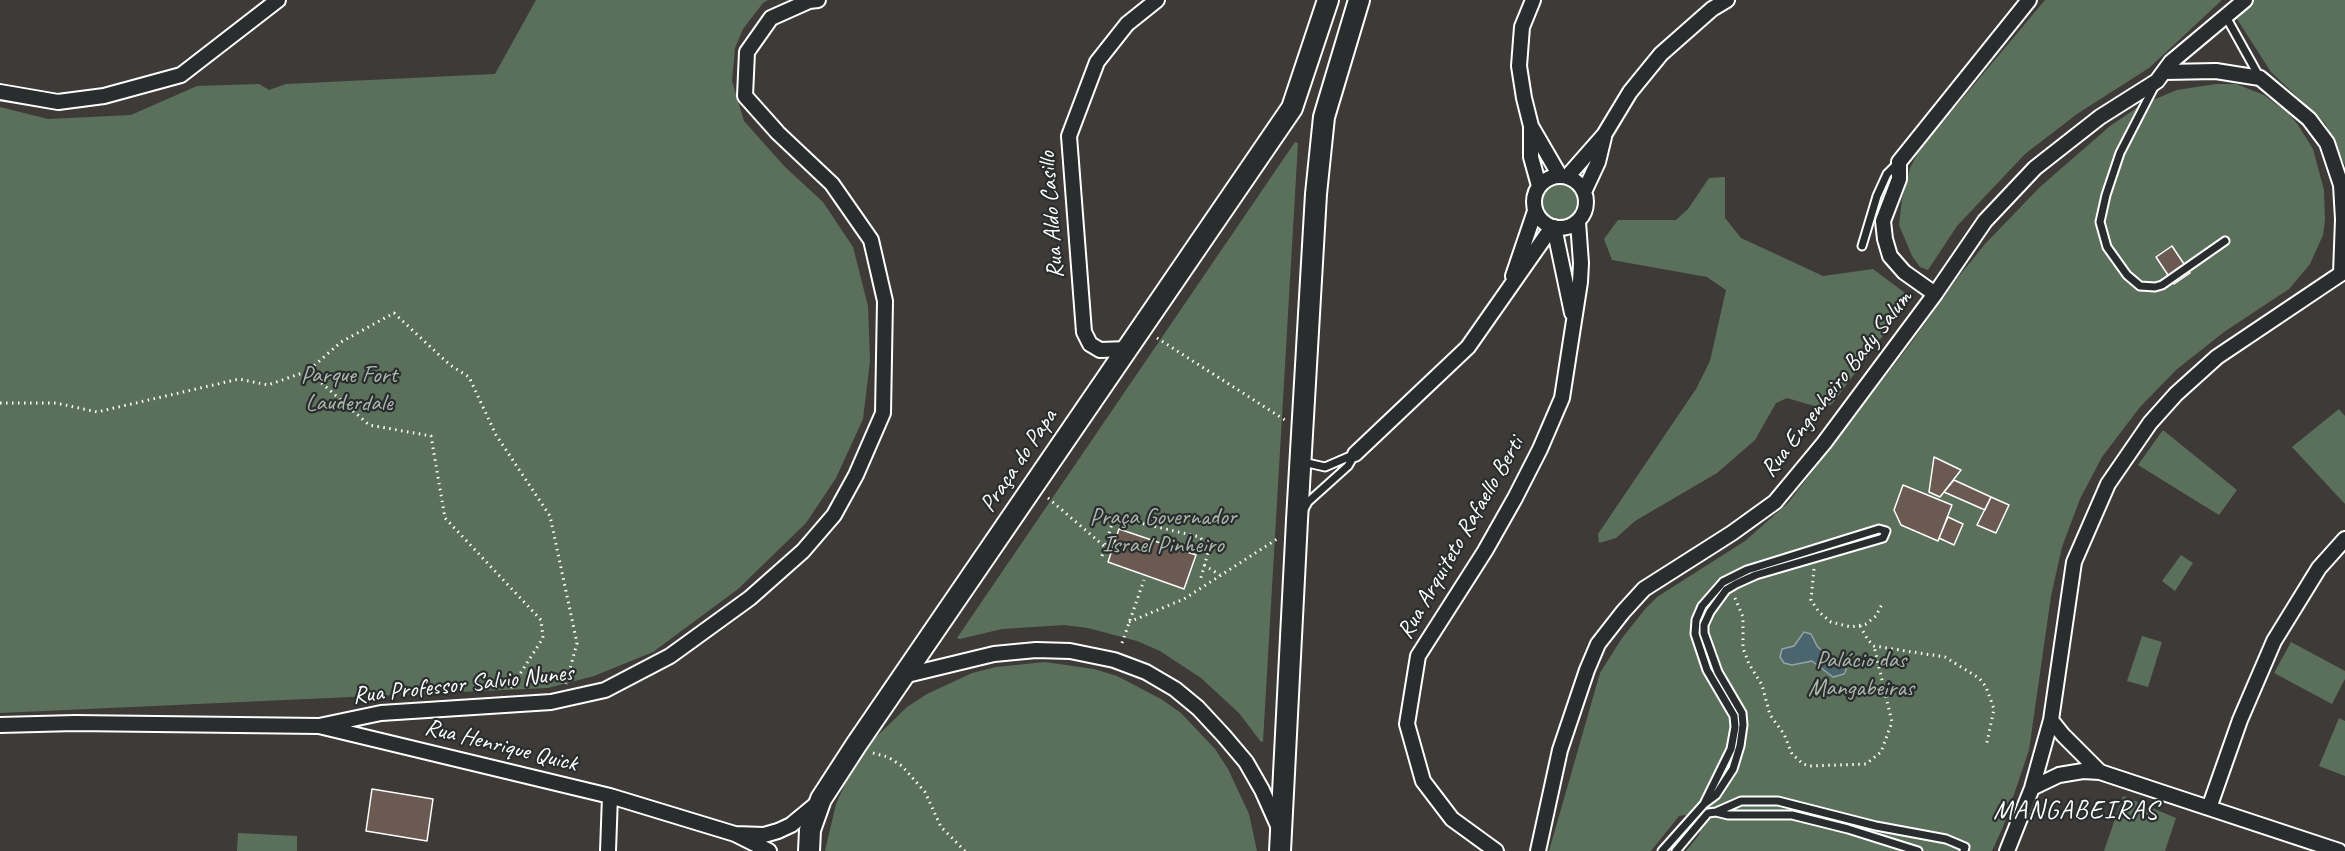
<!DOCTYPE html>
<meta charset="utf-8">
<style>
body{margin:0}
canvas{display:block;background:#3d3a38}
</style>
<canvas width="2345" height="851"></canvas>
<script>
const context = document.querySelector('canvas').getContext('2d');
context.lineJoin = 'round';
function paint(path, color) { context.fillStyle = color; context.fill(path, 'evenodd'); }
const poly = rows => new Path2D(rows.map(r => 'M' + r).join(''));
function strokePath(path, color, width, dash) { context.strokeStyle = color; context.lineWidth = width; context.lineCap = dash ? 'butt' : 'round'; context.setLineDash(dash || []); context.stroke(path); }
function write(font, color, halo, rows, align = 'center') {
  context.font = font + ' Caveat,sans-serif'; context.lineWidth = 4.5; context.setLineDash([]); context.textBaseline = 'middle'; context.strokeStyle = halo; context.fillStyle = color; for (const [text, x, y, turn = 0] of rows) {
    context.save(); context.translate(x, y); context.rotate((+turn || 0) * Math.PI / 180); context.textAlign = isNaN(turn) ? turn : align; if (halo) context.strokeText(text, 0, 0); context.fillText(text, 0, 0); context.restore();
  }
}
paint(poly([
 [536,0,768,0,763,3,743,29,735,48,732,81,744,121,785,167,823,202,853,247,868,306,870,361,863,419,836,478,806,523,738,589,653,652,594,676,548,688,0,713,0,107,48,119,131,115,197,86,259,84,269,90,286,84,495,74],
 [2045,0,2222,0,2149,68,2077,114,2025,154,1957,226,1928,270,1920,267,1912,256,1899,225,1902,199,1910,168,1920,149],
 [2233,0,2345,0,2345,165,2325,123,2271,72,2237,19,2238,5],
 [2216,84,2236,84,2264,95,2289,114,2298,125,2313,149,2324,190,2325,220,2323,235,2310,264,2289,289,2224,332,2176,370,2140,407,2102,457,2080,499,2062,547,2051,596,2029,750,2003,827,1992,851,1686,851,1699,835,1701,828,1685,815,1679,816,1651,851,1549,851,1600,673,1622,638,1646,608,1657,597,1745,541,1788,503,1911,343,1959,276,1985,244,2040,187,2110,126,2141,105,2177,90],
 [1295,142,1298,143,1263,741,1261,742,1239,713,1201,678,1160,651,1137,641,1088,628,1064,625,1002,629,960,639,957,638],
 [1725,177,1725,218,1741,238,1823,276,1873,269,1905,293,1908,302,1832,404,1821,408,1787,398,1776,403,1755,440,1717,473,1635,521,1616,538,1599,543,1598,534,1696,389,1710,361,1726,290,1707,277,1612,260,1604,239,1618,220,1676,220,1688,209,1709,178],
 '1540 202a20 20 0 1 1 40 0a20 20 0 1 1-40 0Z',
 [2339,409,2345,416,2345,504,2292,447],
 [2163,430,2237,490,2219,515,2138,465],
 [2181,555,2193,563,2175,591,2162,581],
 [2142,636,2162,642,2148,687,2127,681],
 [2291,642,2345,671,2345,679,2332,704,2274,673],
 [1045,662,1094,669,1117,676,1161,699,1181,713,1215,749,1228,769,1249,814,1257,851,825,851,836,804,846,782,872,741,907,707,927,694,972,673,996,667],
 [2339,718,2345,721,2345,776,2319,766],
 [2123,796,2176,818,2165,851,2104,851],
 [238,833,297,836,297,851,237,851]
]), '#5b705b');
const water = poly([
 [1804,632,1811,634,1817,646,1826,655,1844,662,1846,670,1844,674,1833,677,1812,661,1792,665,1784,663,1780,657,1782,649,1794,646,1804,632]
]);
paint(water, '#4b656f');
strokePath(water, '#93a3a9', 1.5);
const building = poly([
 [2172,246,2190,273,2174,284,2156,257,2172,246],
 [1934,457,1961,470,1940,497,1929,492,1934,457],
 [1954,480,1991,497,1985,510,1944,492,1954,480],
 [1903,485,1952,505,1938,541,1901,525,1894,510,1903,485],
 [1991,497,2009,505,1996,533,1977,525,1991,497],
 [1948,517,1963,524,1954,545,1939,538,1948,517],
 [1119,529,1196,555,1184,589,1108,562,1119,529],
 [372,789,433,799,427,841,366,831,372,789]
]);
paint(building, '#6a5a51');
strokePath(building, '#fff', 1.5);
const lane = poly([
 [2225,15,2260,78],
 [2155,85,2120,153,2106,195,2100,222,2107,247,2127,275,2140,286,2155,287,2162,285,2225,241],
 [1862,246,1877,196,1887,174,1898,163],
 [1303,511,1308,502,1348,466,1355,454,1325,467,1303,462],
 [1662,851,1704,804,1716,795,1733,769,1740,746,1743,725,1742,713,1718,672,1704,633,1704,625,1710,612,1726,590,1736,584,1756,575,1883,538,1886,531,1879,529,1747,570,1723,582,1702,606,1696,620,1695,634,1707,670,1734,716,1735,727,1731,749,1704,804],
 [1676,851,1708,813,1716,812],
 [1918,851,1848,829,1792,815,1728,815,1716,812,1741,801,1778,801,1876,826,1946,839,1965,847,1964,851]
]);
const street = poly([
 [1533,0,1522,27,1519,66,1524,98,1531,126,1560,176],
 [2165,72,2216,71,2260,78,2309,119,2327,143,2341,185,2343,219,2341,274],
 [0,92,58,102,104,96,181,75,278,0],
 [1531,128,1531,157,1539,186],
 '1534 202a26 26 0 1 1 52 0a26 26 0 1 1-52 0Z',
 [1567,177,1604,135,1630,92,1661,54,1712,9,1727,0],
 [1584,192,1598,162,1604,137],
 [1554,227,1572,313],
 [1513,276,1535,211],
 [1935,294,1904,272,1890,256,1885,239,1883,221,1899,179,1899,162,2029,0],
 [1127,349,1100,350,1090,344,1084,332,1069,136,1097,62,1127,24,1157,0],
 [1355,454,1468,347,1552,227],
 [903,676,994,654,1036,650,1070,651,1114,660,1146,672,1175,689,1198,708,1224,736,1246,762,1262,790,1279,828],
 [0,725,75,723,319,726,610,796,735,834],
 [319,726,381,713,551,702,605,690,670,656,750,598,803,551,834,515,856,475,883,413,885,301,871,240,832,184,778,133,745,96,747,52,771,18,809,1,818,0],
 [2100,772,2339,851],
 [2032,788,2059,775,2083,771,2100,772,2063,735,2051,720],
 [2209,808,2240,720,2274,641,2319,568,2345,539],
 [608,851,610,796],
 [769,851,735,834,764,835,778,831,791,825,820,801],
 [1496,851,1452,819,1423,781,1407,724,1418,656,1485,551,1515,498,1540,449,1562,398,1580,282,1581,263,1578,222],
 [1538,851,1560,750,1587,670,1598,644,1623,612,1644,589,1732,533,1775,502,1824,443,1935,294,1985,221,2035,168,2100,117,2157,81,2171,62,2245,0],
 [2007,851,2032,788,2051,720,2074,562,2108,484,2150,423,2176,394,2217,357,2345,271]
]);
const secondary = poly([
 [809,851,810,830,821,799,856,745,1292,108,1328,0],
 [1280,851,1297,520,1316,194,1324,117,1359,0]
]);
strokePath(lane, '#fff', 11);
strokePath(street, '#fff', 18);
strokePath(secondary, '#fff', 24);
strokePath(poly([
 [1157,338,1285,420],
 [308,371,369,425,431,436,445,518,541,620,543,638,511,688],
 [0,403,56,403,97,412,239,379,268,385,308,371,341,342,394,313,450,365,469,377,496,435,550,516,577,643,566,684],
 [1048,498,1104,546],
 [1102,556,1112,524,1123,519,1200,537,1209,549,1200,581],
 [1204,565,1220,575],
 [1814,569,1811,600,1819,612,1831,622,1851,627,1866,624,1876,616,1883,602],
 [1735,598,1743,617,1743,648,1749,664,1762,685,1770,715,1784,734,1792,754,1803,764,1810,766,1866,764,1881,752,1892,722,1874,646],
 [1129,622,1184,599,1277,539],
 [1860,626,1868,640,1874,646,1945,657,1979,678,1986,687,1994,709,1986,747],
 [1122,643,1144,580],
 [873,753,888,757,902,766,925,792,941,827,965,851]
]), '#fff', 3, [1.5, 4.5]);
strokePath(lane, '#2a2d2e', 7);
strokePath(street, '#2a2d2e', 14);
strokePath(secondary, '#2a2d2e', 20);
write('24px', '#fff', '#2a2d2e', [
 ["Rua Aldo Casillo",1052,215,-94],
 ["Rua Engenheiro Bady Salum",1837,384,-52],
 ["Praça do Papa",1019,461,-56],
 ["Rua Arquiteto Rafaello Berti",1461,538,-60],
 ["Rua Professor Salvio Nunes",463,685,-6],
 ["Rua Henrique Quick",501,746,14]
]);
write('24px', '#adb8ad', '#2a2d2e', [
 ["Parque Fort",349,376],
 ["Lauderdale",349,404],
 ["Praça Governador",1163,518],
 ["Israel Pinheiro",1163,546],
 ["Palácio das",1861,661],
 ["Mangabeiras",1861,689]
]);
context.letterSpacing = '1.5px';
write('26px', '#fff', '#2a2d2e', [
 ["MANGABEIRAS",2076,811]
]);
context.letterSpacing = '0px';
</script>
